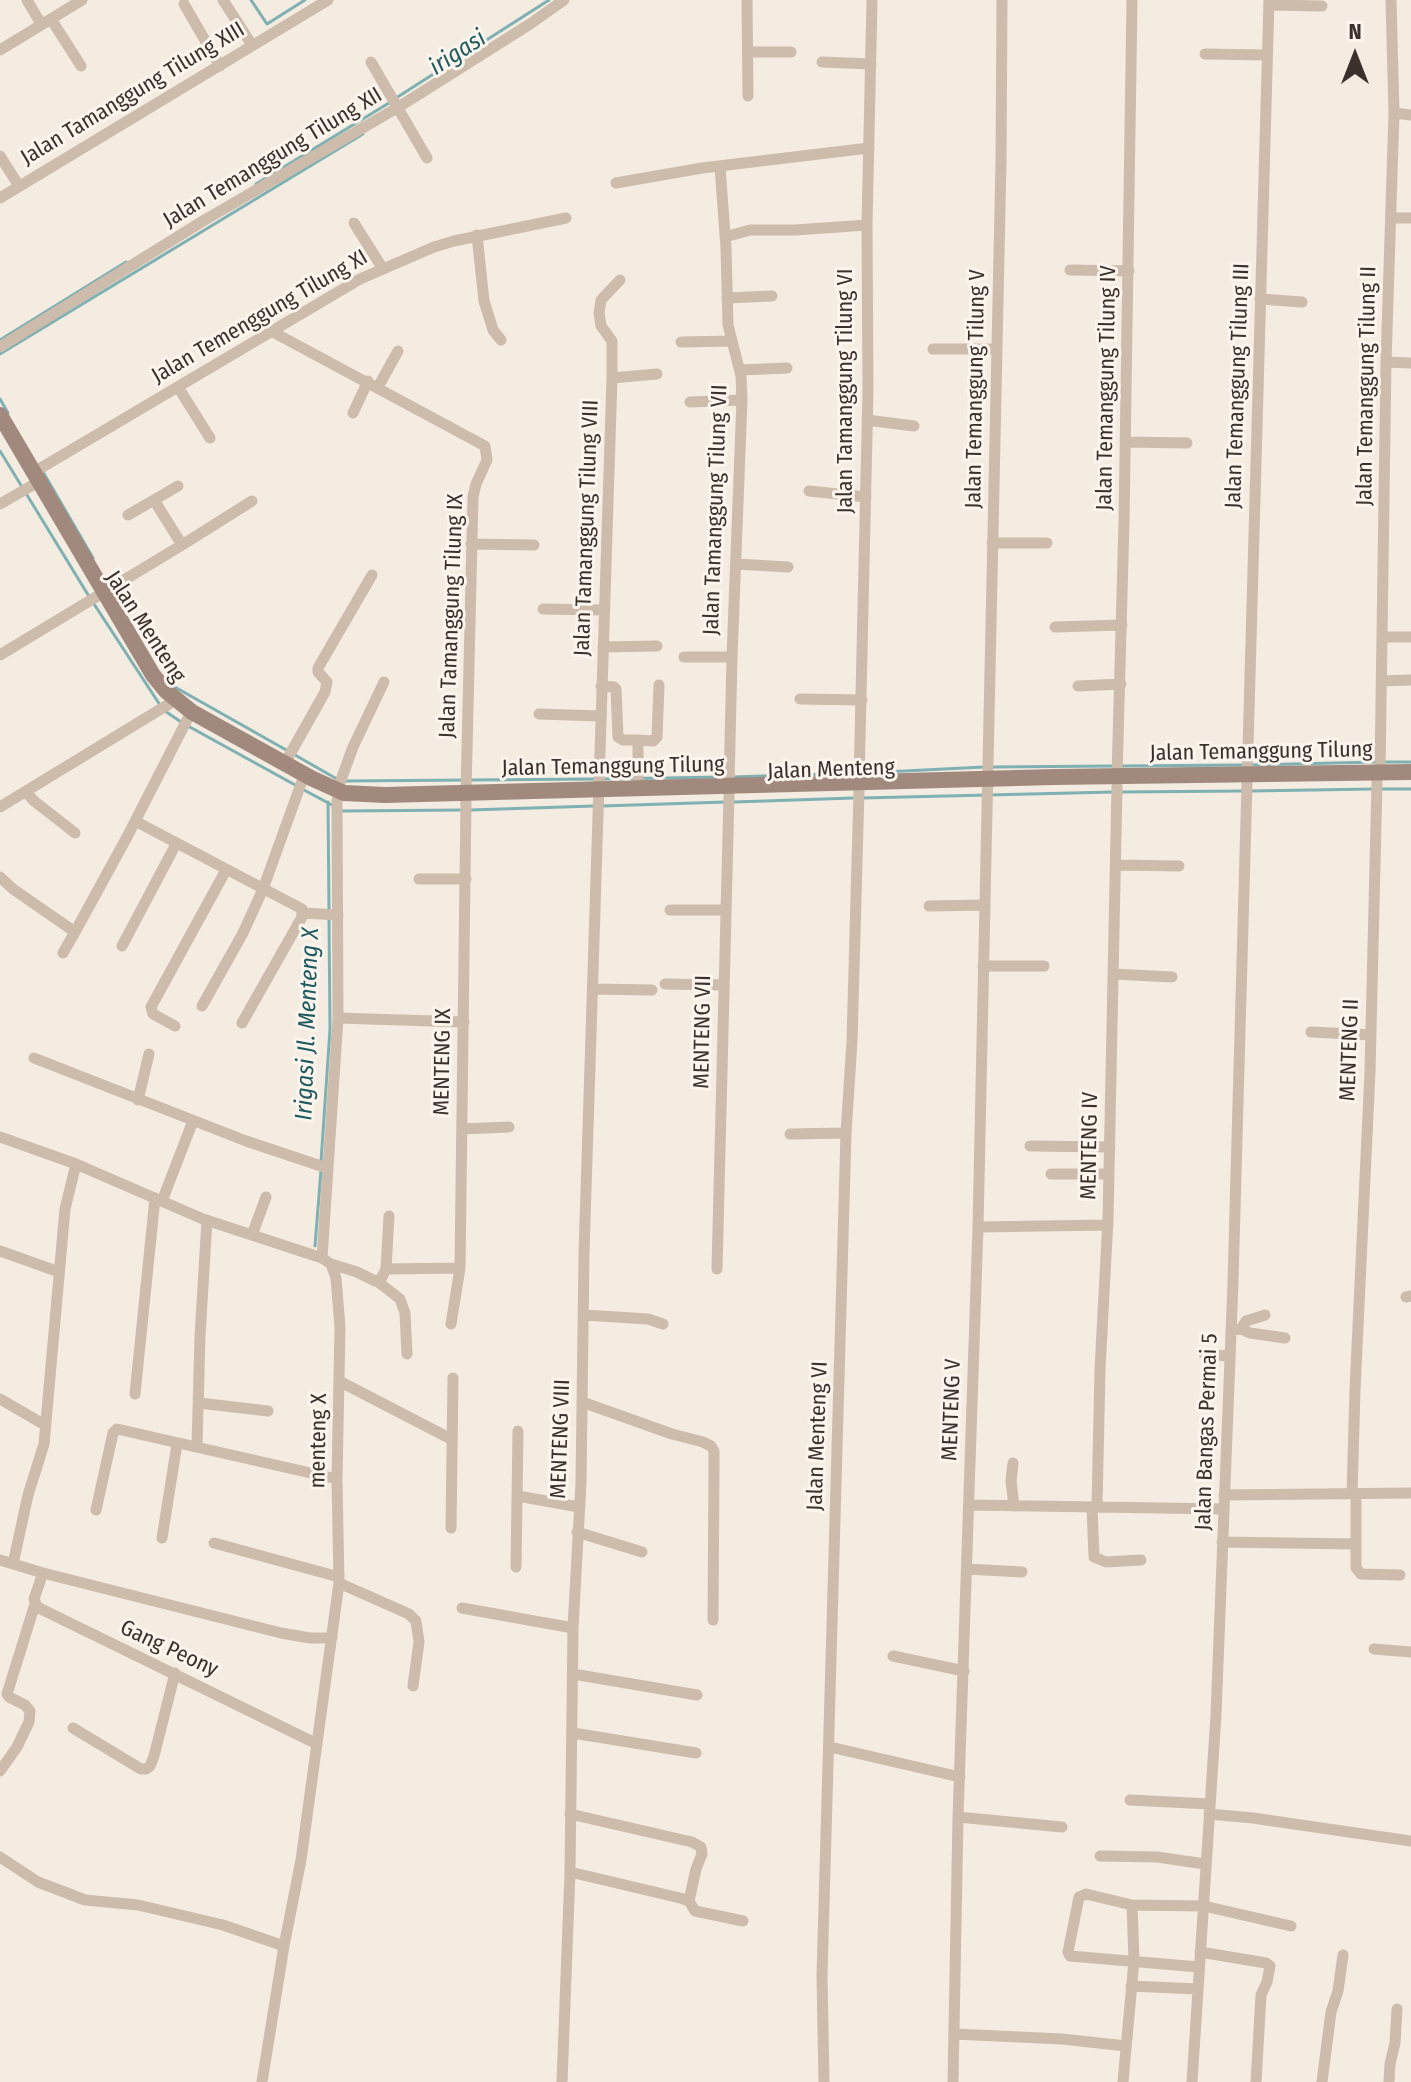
<!DOCTYPE html>
<style>
body{margin:0}
#map{position:relative;width:1411px;height:2082px;overflow:hidden;background:#f4ebe1;font-family:"Fira Sans Condensed",sans-serif}
canvas{display:block}
.north{position:absolute;left:1315px;top:16px;width:80px;height:80px;-webkit-text-stroke:6px #fbf5ee;paint-order:stroke;rotate:0deg;font-size:22px;font-weight:700;line-height:32px;text-align:center;color:#3b302b}
.north::after{content:'';display:block;margin:auto;width:28px;height:36px;background:#3b302b;clip-path:polygon(50% 0,100% 100%,50% 72%,0 100%)}
</style>
<div id="map">
<canvas width="1411" height="2082"></canvas>
<div class="north">N</div>
</div>
<script>
const context = document.querySelector('canvas').getContext('2d');
context.lineJoin = 'round';
const poly = rows => new Path2D(rows.map(r => 'M' + r).join(''));
function strokePath(path, color, width, dash) { context.strokeStyle = color; context.lineWidth = width; context.lineCap = dash ? 'butt' : 'round'; context.setLineDash(dash || []); context.stroke(path); }
function write(font, color, halo, rows, align = 'center') {
  context.font = font + ' "Fira Sans Condensed",sans-serif'; context.lineWidth = 6; context.setLineDash([]); context.textBaseline = 'middle'; context.strokeStyle = halo; context.fillStyle = color; for (const [text, x, y, turn = 0] of rows) {
    context.save(); context.translate(x, y); context.rotate((+turn || 0) * Math.PI / 180); context.textAlign = isNaN(turn) ? turn : align; if (halo) context.strokeText(text, 0, 0); context.fillText(text, 0, 0); context.restore();
  }
}
strokePath(poly([
 [251,0,267,24,305,0],
 [396,98,549,0],
 [256,184,389,103],
 [0,340,126,262],
 [0,354,363,134],
 [0,399,8,413],
 [0,451,90,598],
 [43,472,93,558],
 [94,604,160,705],
 [173,686,288,751],
 [165,711,181,722],
 [188,726,297,786],
 [295,755,337,779],
 [1384,762,1411,762],
 [1252,765,1376,762],
 [1120,766,1244,765],
 [992,767,1112,766],
 [864,773,984,767],
 [732,777,857,773],
 [604,779,725,777],
 [344,781,597,779],
 [1382,789,1411,789],
 [304,790,332,805],
 [1250,791,1374,789],
 [1122,792,1242,791],
 [862,798,1114,792],
 [328,802,329,910],
 [734,802,854,798],
 [602,806,726,802],
 [470,810,594,806],
 [342,811,462,810],
 [321,1162,330,1029,329,918],
 [315,1246,321,1170]
]), '#7fb0b2', 3);
strokePath(poly([
 [27,0,41,24],
 [223,0,252,45],
 [747,0,748,96],
 [184,4,220,66],
 [1269,5,1322,6],
 [51,19,81,66],
 [0,50,82,0],
 [748,52,791,52],
 [1205,54,1267,55],
 [371,62,427,158],
 [822,62,871,64],
 [1394,113,1411,115],
 [0,156,19,186],
 [720,167,726,248,728,325,741,376,742,400,732,657,729,786],
 [616,183,702,168,869,148],
 [0,198,328,0],
 [1391,218,1411,218],
 [354,223,383,269],
 [477,235,484,301,493,330,501,340],
 [725,237,750,230,795,230,867,225],
 [1070,270,1129,271],
 [727,298,772,296],
 [1260,299,1302,302],
 [271,331,485,446,487,460,476,484,473,497,466,792],
 [681,342,731,341],
 [0,347,203,221,397,108,530,24,564,0],
 [933,349,997,349],
 [1386,362,1411,363],
 [740,370,787,368],
 [612,378,657,374],
 [178,387,210,438],
 [378,387,398,351],
 [690,402,742,400],
 [353,413,368,381],
 [867,420,914,426],
 [1126,442,1187,443],
 [34,472,360,279,434,247,454,241,566,218],
 [178,486,154,500,182,545],
 [809,491,866,497],
 [0,504,33,485],
 [128,515,154,500],
 [992,543,1047,543],
 [471,544,534,545],
 [736,564,788,567],
 [543,609,604,610],
 [1055,627,1122,625],
 [1384,637,1411,637],
 [603,647,657,646],
 [0,655,182,545,252,501],
 [684,657,732,657],
 [1382,681,1411,680],
 [601,686,614,687,616,689,618,737,623,740,638,740,638,788],
 [1078,686,1121,684],
 [800,699,862,700],
 [539,714,600,716],
 [638,740,653,741,657,737,659,685],
 [285,763,325,692,327,682,318,672,318,668,372,575],
 [1380,772,1386,362,1394,113,1391,0],
 [1117,776,1124,522,1132,0],
 [859,782,868,391,867,225,872,0],
 [337,791,353,747,384,682],
 [26,792,34,801,75,833],
 [0,807,169,704],
 [135,821,302,909,302,917,242,1023],
 [1117,865,1179,866],
 [0,877,13,889,75,932,127,837,188,718],
 [419,879,466,879],
 [929,906,985,905],
 [670,910,726,910],
 [303,913,338,915],
 [122,946,176,844],
 [63,953,75,932],
 [983,966,1044,966],
 [1114,974,1172,977],
 [665,984,724,985],
 [594,989,652,990],
 [202,1006,243,933,263,889,302,781],
 [338,1018,464,1022],
 [175,1026,153,1014,151,1007,226,870],
 [1311,1032,1371,1035],
 [34,1058,246,1141,327,1168],
 [138,1100,149,1054],
 [462,1129,509,1127],
 [790,1134,846,1133],
 [0,1137,76,1164,203,1219,322,1258],
 [1030,1146,1110,1147],
 [1051,1174,1108,1174],
 [162,1201,193,1121],
 [978,1227,1108,1225],
 [252,1235,266,1197],
 [0,1251,59,1272],
 [331,1264,357,1272,375,1281,381,1279,386,1269,389,1216],
 [386,1269,460,1268],
 [717,1269,729,795],
 [377,1281,400,1299,405,1313,407,1354],
 [1406,1297,1411,1296],
 [584,1315,648,1319,663,1324],
 [451,1324,460,1268,466,801],
 [1241,1329,1246,1321,1265,1315],
 [1231,1330,1241,1329,1250,1333,1285,1338],
 [1204,1354,1229,1356],
 [339,1381,451,1439],
 [135,1394,155,1198],
 [0,1399,45,1425],
 [582,1402,672,1434,703,1442,711,1446,714,1451,714,1468,713,1620],
 [199,1403,268,1411],
 [197,1446,200,1336,207,1220],
 [1013,1463,1011,1481,1014,1506],
 [1352,1494,1355,1390,1370,1072,1377,782],
 [1356,1494,1356,1568,1361,1574,1400,1575],
 [1224,1495,1411,1493],
 [518,1496,579,1507],
 [969,1505,1224,1509],
 [1092,1507,1094,1557,1106,1562,1141,1560],
 [1097,1507,1100,1369,1108,1219,1117,786],
 [96,1510,113,1433,117,1429,337,1479],
 [451,1528,453,1378],
 [577,1532,642,1552],
 [162,1538,177,1444],
 [1222,1542,1355,1544],
 [214,1543,339,1577],
 [0,1560,43,1573,281,1633,310,1638,332,1638],
 [13,1564,28,1495,44,1444,65,1209,76,1164],
 [516,1567,518,1431],
 [967,1569,1022,1572],
 [43,1573,34,1599,37,1607,317,1744],
 [339,1583,409,1614,416,1621,419,1642,413,1686],
 [462,1608,573,1628],
 [1374,1649,1411,1652],
 [893,1656,964,1671],
 [573,1674,697,1695],
 [73,1728,141,1769,146,1769,150,1766,154,1756,175,1673],
 [573,1733,696,1753],
 [830,1747,960,1777],
 [0,1771,17,1747,29,1722,30,1711,25,1705,9,1697,7,1694,35,1604],
 [1130,1800,1210,1804],
 [570,1814,692,1842,701,1847,702,1854,696,1869,689,1901],
 [1209,1814,1253,1818,1411,1841],
 [958,1817,1062,1827],
 [1100,1856,1157,1857,1205,1864],
 [0,1857,38,1882,85,1900,138,1905,223,1925,284,1946],
 [570,1872,680,1898,689,1901,695,1911,743,1921],
 [1200,1952,1266,1963,1270,1966,1267,1982,1261,1995,1256,2082],
 [1199,1967,1070,1956,1068,1952,1079,1897,1086,1894,1132,1905,1204,1906,1291,1926],
 [1131,1986,1198,1989],
 [954,2034,1062,2039,1126,2046],
 [262,2082,284,1946,301,1860,339,1583,337,1479,340,1327,336,1278,331,1264,322,1258,338,1018,337,800],
 [562,2082,570,1872,573,1628,581,1483,584,1253,612,378,612,341,601,326,599,313,601,300,620,280],
 [824,2082,822,1976,846,1133,852,1041,859,791],
 [953,2082,958,1817,978,1227,1001,162,1002,0],
 [1123,2082,1134,1961,1132,1905],
 [1192,2082,1216,1715,1233,1282,1269,0],
 [1322,2082,1331,2012,1338,1991,1343,1955],
 [1389,2082,1390,2064,1395,2043,1397,2009]
]), '#cdbbac', 11);
strokePath(poly([
 [0,415,153,675,166,691,192,712,311,778,344,793,385,795,1054,777,1411,772]
]), '#a18a7d', 16);
write('22px', '#3b302b', '#fbf5ee', [
 ["Jalan Tamanggung Tilung XIII",133,94,-31],
 ["Jalan Temanggung Tilung XII",273,158,-31],
 ["Jalan Temenggung Tilung XI",260,317,-30],
 ["Jalan Temanggung Tilung III",1238,386,-88],
 ["Jalan Temanggung Tilung II",1367,386,-89],
 ["Jalan Temanggung Tilung IV",1107,388,-89],
 ["Jalan Temanggung Tilung V",976,389,-89],
 ["Jalan Tamanggung Tilung VI",846,391,-90],
 ["Jalan Tamanggung Tilung VII",716,510,-88],
 ["Jalan Tamanggung Tilung VIII",587,528,-88],
 ["Jalan Tamanggung Tilung IX",452,616,-88],
 ["Jalan Menteng",145,627,57],
 ["Jalan Temanggung Tilung",1261,752,-1],
 ["Jalan Temanggung Tilung",613,767,-1],
 ["Jalan Menteng",831,770,-2],
 ["MENTENG VII",703,1032,-89],
 ["MENTENG II",1350,1050,-88],
 ["MENTENG IX",443,1062,-89],
 ["MENTENG IV",1090,1146,-89],
 ["MENTENG V",952,1410,-88],
 ["Jalan Bangas Permai 5",1207,1432,-88],
 ["Jalan Menteng VI",818,1436,-88],
 ["MENTENG VIII",561,1439,-88],
 ["menteng X",319,1441,-89],
 ["Gang Peony",169,1649,25]
]);
write('italic 24px', '#1f5a5e', '#fbf5ee', [
 ["irigasi",458,53,-33],
 ["Irigasi Jl. Menteng X",308,1024,-88]
]);
</script>
